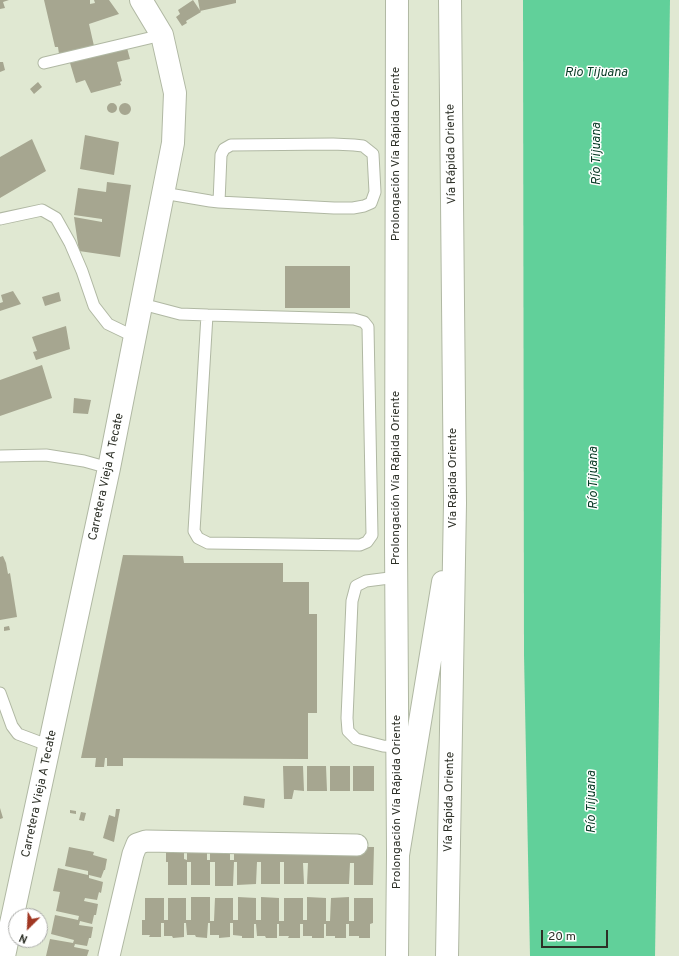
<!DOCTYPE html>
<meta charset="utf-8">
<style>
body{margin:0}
#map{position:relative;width:679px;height:956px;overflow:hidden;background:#e0e8d2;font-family:Overpass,sans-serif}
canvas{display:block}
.north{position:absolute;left:8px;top:908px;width:40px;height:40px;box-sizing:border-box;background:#fff;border:1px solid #abaca9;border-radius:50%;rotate:204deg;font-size:11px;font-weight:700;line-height:16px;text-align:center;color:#2d3027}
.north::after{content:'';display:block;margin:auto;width:14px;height:18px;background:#a03722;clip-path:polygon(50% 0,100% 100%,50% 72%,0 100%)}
.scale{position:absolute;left:541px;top:930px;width:67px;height:18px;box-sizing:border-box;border:2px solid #2d3027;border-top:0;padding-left:5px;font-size:12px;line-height:14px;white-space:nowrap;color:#2d3027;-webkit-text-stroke:3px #fff;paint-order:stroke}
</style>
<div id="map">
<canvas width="679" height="956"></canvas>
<div class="north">N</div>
<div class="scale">20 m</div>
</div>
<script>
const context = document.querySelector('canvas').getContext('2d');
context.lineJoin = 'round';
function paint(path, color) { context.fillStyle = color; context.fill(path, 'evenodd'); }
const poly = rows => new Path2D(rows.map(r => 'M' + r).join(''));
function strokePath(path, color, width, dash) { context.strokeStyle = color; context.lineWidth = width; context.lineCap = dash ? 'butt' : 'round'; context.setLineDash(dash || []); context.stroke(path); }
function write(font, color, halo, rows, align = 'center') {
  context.font = font + ' Overpass,sans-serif'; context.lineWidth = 3; context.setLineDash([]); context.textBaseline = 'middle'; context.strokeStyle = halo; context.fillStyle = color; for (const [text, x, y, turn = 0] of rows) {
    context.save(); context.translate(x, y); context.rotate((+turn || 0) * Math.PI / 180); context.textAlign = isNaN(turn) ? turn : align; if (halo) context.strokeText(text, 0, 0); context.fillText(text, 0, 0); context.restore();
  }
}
paint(poly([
 [523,0,670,0,655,956,530,956,524,655]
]), '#61d09a');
paint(poly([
 [0,0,9,0,3,2,5,8,0,9],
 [44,0,90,0,90,4,95,3,94,0,109,0,119,14,89,24,94,46,59,54,58,47,55,47],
 [193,0,201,12,186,21,187,23,182,26,176,17,180,14,178,10],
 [198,0,236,0,236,3,200,11],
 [127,48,130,59,117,62,122,81,120,82,121,85,91,93,85,80,76,83,70,63],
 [0,62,3,62,5,70,0,72],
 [38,82,42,87,34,94,30,89],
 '119 109a6 6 0 1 1 12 0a6 6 0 1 1-12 0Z',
 '107 108a5 5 0 1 1 10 0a5 5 0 1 1-10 0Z',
 [85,135,119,142,114,175,80,169],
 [32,139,46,171,0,198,0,157],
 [107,182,131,185,120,257,79,251,74,217,102,222,102,219,74,215,78,188,106,192],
 [285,266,350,266,350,308,285,308],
 [13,291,21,304,0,311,0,303,3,302,1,295],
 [59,292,61,301,45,306,42,297],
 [66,326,70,349,36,360,33,352,37,351,32,337],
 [42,365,52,398,0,416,0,380],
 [74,398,91,400,88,414,73,413],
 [123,555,183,556,184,563,283,563,283,582,309,582,309,614,317,614,317,713,308,713,308,759,123,758,123,766,107,766,107,758,105,758,104,767,95,767,96,758,81,758],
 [3,556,6,563,8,574,10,573,17,617,0,620,0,557],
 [9,626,10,630,4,631,4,627],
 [283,766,303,766,304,791,294,790,292,799,284,799],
 [307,766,326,766,327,791,307,791],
 [330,766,350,766,350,791,330,791],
 [353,766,374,766,374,791,353,791],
 [244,796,265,799,264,808,243,805],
 [0,808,3,818,0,819],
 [116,809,120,809,114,842,103,838,109,815,115,817],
 [70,810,76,811,76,814,70,813],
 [81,812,86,813,84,821,79,820],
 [184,846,184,859,187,860,187,846,207,846,207,860,210,860,210,846,230,846,230,860,234,860,234,846,374,847,373,885,354,885,354,863,350,863,349,884,307,884,308,863,303,863,304,884,284,884,284,862,280,862,280,884,261,884,261,862,257,862,256,884,237,885,237,862,234,862,233,886,215,886,215,862,210,862,210,885,191,885,191,862,187,862,187,885,168,885,168,862,166,862,166,847],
 [69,847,94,852,93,855,107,859,105,870,104,870,101,878,89,875,89,878,103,882,101,893,99,892,97,900,85,898,84,901,98,904,96,915,94,915,92,924,80,921,79,925,93,927,91,938,89,938,87,946,75,944,74,947,89,950,87,956,46,956,50,939,73,943,74,940,51,934,55,915,78,920,79,916,56,911,60,892,53,891,58,868,88,875,88,871,65,866],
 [191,897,210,897,210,921,214,921,215,898,233,898,233,920,238,920,238,897,256,898,256,920,261,920,261,897,279,898,279,921,284,921,284,898,303,898,303,920,307,920,307,897,326,898,326,921,330,921,331,898,349,897,349,921,354,921,354,898,373,898,373,923,370,924,370,938,359,938,359,936,349,936,349,924,346,924,346,938,335,938,335,936,326,936,326,924,324,924,324,938,312,938,312,936,303,936,303,924,300,924,300,938,288,938,289,936,279,936,279,924,277,924,277,938,266,938,265,936,257,936,256,924,254,924,254,938,242,938,242,936,233,935,233,923,230,923,230,937,219,938,219,935,210,935,210,923,208,923,207,938,196,937,195,935,187,935,186,923,184,923,184,937,173,938,172,936,164,936,164,923,161,923,161,937,149,937,150,935,142,935,142,920,145,920,145,898,164,898,164,920,168,920,168,898,186,898,186,920,191,920]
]), '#a6a690');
const service = poly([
 [44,63,162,35],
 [163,193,210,201,219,202,334,208,353,208,364,206,371,203,375,192,373,154,363,146,354,145,333,144,231,145,224,149,221,155,219,202],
 [0,219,42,210,56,218,70,243,82,271,94,306,108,324,135,337],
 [142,304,180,314,207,315,354,319,364,322,368,327,372,535,367,542,360,545,208,543,198,538,194,531,207,315],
 [0,456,46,455,84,461,109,468],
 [397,577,366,581,356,586,352,601,347,718,348,731,356,739,383,746,398,747],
 [0,693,12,726,18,734,50,746]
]);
const minor = poly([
 [109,956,133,854,137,844,146,841,357,845]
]);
const tertiary = poly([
 [4,956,109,468,173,143,175,93,162,35,141,0]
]);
const secondary = poly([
 [397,0,396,544,398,855,397,956]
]);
const trunk = poly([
 [398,855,443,582],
 [447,956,455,503,450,0]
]);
strokePath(service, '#b0b8a3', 13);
strokePath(minor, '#b0b8a3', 23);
strokePath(tertiary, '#b0b8a3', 24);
strokePath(secondary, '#b0b8a3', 24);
strokePath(trunk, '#b0b8a3', 24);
strokePath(service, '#fff', 11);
strokePath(minor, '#fff', 21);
strokePath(tertiary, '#fff', 22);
strokePath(secondary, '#fff', 22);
strokePath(trunk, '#fff', 22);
write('12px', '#2d3027', '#fff', [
 ["Prolongación Vía Rápida Oriente",397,154,-90],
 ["Vía Rápida Oriente",452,154,-91],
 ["Carretera Vieja A Tecate",107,477,-78],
 ["Prolongación Vía Rápida Oriente",397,478,-90],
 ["Vía Rápida Oriente",454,478,-90],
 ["Carretera Vieja A Tecate",40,794,-78],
 ["Prolongación Vía Rápida Oriente",398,802,-90],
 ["Vía Rápida Oriente",450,802,-89]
]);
write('italic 13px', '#083a25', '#fff', [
 ["Rio Tijuana",596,73],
 ["Río Tijuana",597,154,-90],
 ["Río Tijuana",594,478,-90],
 ["Río Tijuana",592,802,-90]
]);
</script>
